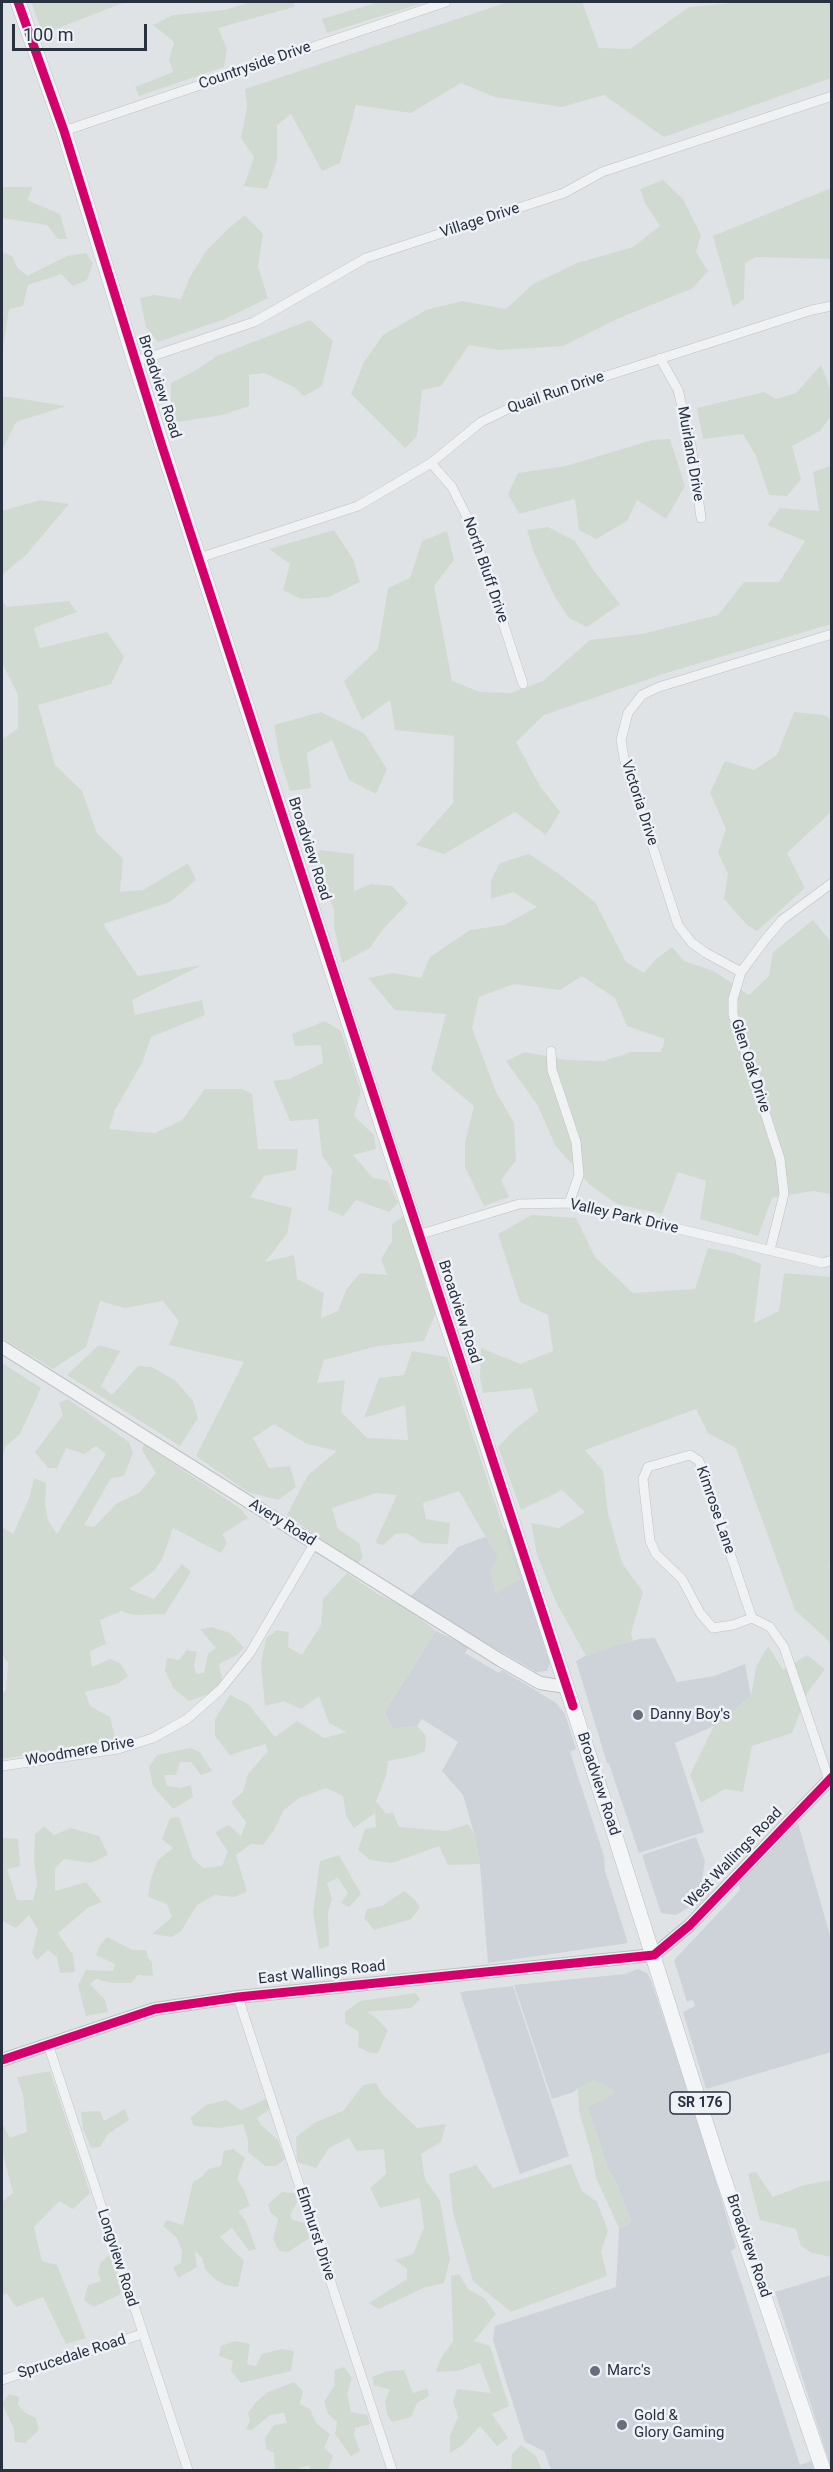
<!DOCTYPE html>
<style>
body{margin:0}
#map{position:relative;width:833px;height:2472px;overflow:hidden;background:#e0e3e6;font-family:Roboto,sans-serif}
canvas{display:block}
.frame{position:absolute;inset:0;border:3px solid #273140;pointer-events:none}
.scale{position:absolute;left:12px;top:24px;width:135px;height:27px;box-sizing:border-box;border:3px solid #273140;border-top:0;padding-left:8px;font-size:18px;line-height:21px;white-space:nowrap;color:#273140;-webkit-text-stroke:4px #eef1f6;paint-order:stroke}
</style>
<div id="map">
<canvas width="833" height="2472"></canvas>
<div class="frame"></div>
<div class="scale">100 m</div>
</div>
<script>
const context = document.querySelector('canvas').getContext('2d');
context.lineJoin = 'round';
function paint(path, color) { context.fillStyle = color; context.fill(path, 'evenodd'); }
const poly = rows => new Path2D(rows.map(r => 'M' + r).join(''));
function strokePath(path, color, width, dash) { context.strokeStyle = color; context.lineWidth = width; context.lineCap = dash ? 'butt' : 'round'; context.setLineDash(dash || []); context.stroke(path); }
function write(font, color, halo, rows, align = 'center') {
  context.font = font + ' Roboto,sans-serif'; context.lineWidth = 5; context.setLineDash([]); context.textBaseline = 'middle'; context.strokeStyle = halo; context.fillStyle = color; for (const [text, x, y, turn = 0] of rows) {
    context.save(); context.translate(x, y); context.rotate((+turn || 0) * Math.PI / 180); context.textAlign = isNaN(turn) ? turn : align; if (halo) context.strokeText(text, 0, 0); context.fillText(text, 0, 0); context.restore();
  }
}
paint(poly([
 [506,1529,550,1663,547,1671,536,1672,409,1598,458,1547],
 [436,1631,469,1647,465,1653,499,1673,502,1670,556,1703,565,1714,576,1749,570,1752,604,1856,605,1871,628,1943,488,1963,480,1865,474,1833,463,1795,442,1771,458,1742,422,1719,417,1726,393,1729,384,1712],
 [655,1638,677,1682,714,1676,745,1664,751,1696,714,1726,675,1743,704,1832,639,1853,609,1764,607,1763,576,1661,594,1651,639,1639],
 [798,1823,831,1939,831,2052,706,2089,683,2012,695,2006,693,2000,687,2002,674,1960,740,1890,738,1884],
 [696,1837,705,1861,702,1881,710,1893,695,1909,691,1906,676,1915,661,1913,642,1855],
 [638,1969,647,1973,652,1983,705,2144,736,2248,731,2251,800,2465,811,2461,814,2470,551,2470,544,2451,525,2442,493,2340,495,2326,616,2287,619,2228,626,2226,631,2221,614,2178,608,2170,588,2107,615,2093,578,2088,574,2092,552,2099,514,1985,625,1974],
 [513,1986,569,2156,520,2174,460,1992],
 [831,2275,832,2275,831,2468,775,2292]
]), '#ced3d9');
paint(poly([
 [31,2,215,2,123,3,43,34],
 [252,2,294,2,294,7,218,28,227,49,224,67,139,96,135,87,173,72,169,60,174,42,153,25,173,15,224,10],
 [379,2,426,2,327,33,322,19],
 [508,2,582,2,599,48,630,49,689,7,741,2,831,2,831,78,664,137,604,95,562,107,495,97,461,83,411,113,356,105,340,163,322,171,291,114,277,125,277,160,267,189,244,186,254,157,241,138,247,107,245,89],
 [663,180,683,199,701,235,696,252,708,271,693,288,617,319,563,346,499,350,469,345,441,386,422,390,417,436,405,448,351,394,364,362,383,335,426,310,462,301,506,309,533,284,577,263,633,247,660,226,645,203,640,189],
 [2,187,33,187,27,200,60,214,67,239,58,239,47,225,2,218],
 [831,188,831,259,756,257,745,263,744,299,733,307,713,236],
 [245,215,263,234,258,267,268,298,225,319,158,342,146,327,140,298,154,295,181,299,190,277,206,251,230,227],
 [2,252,12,256,18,268,27,276,67,256,86,253,93,263,87,280,73,286,61,274,28,285,23,306,9,309,2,354],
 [310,320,333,341,322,386,304,396,294,387,264,373,249,375,249,406,222,415,179,422,171,418,171,383,193,372,217,356],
 [821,365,831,391,831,416,820,431,792,446,801,479,787,496,769,495,756,456,743,434,703,439,697,408,764,392,776,399,796,393],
 [2,397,10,397,66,406,16,422,2,450],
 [670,439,685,486,666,519,637,500,627,521,596,539,579,530,575,499,519,514,508,494,518,473,566,466,652,440],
 [830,466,831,624,663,674,544,715,516,742,540,786,560,812,546,835,515,812,444,854,416,845,453,803,454,736,395,730,390,700,362,720,344,681,378,649,388,588,410,578,422,541,447,531,454,560,434,586,452,681,480,692,511,693,543,681,590,640,642,634,718,615,744,582,779,582,805,541,767,525,780,508,819,511,813,472],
 [40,500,69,504,26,555,2,575,2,511],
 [548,527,575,541,594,571,620,604,587,627,569,618,555,597,534,553,527,530],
 [334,530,353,559,360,582,329,597,301,599,283,590,290,564,269,549],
 [2,601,7,607,69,601,77,612,34,628,40,648,107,632,124,657,111,684,38,705,55,765,82,791,97,833,123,859,120,892,143,890,188,863,196,880,170,902,103,924,138,976,202,965,132,1000,135,1015,202,1000,205,1015,151,1037,142,1063,115,1110,109,1129,155,1133,182,1120,205,1089,242,1089,252,1094,258,1149,298,1149,296,1170,264,1176,250,1197,292,1208,287,1234,265,1262,294,1255,297,1279,324,1293,321,1318,338,1311,346,1290,360,1273,387,1275,381,1259,392,1241,392,1224,405,1215,415,1243,426,1288,437,1310,424,1341,378,1346,324,1360,317,1383,345,1380,341,1412,367,1438,408,1440,405,1405,364,1418,379,1378,404,1375,412,1351,447,1357,520,1579,496,1594,490,1570,498,1558,459,1491,423,1503,426,1519,450,1523,448,1544,422,1543,407,1533,396,1534,383,1545,375,1543,397,1495,376,1493,332,1508,338,1529,359,1543,363,1557,357,1565,287,1515,308,1475,337,1451,307,1444,274,1424,253,1438,269,1468,290,1466,296,1487,278,1500,248,1492,196,1456,244,1362,169,1345,179,1321,163,1301,125,1308,100,1301,86,1347,53,1369,2,1338,2,740,18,728,18,695,2,663],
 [321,712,364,733,387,769,376,794,349,780,332,740,307,753,311,788,290,791,280,759,274,725],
 [794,712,824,715,831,719,831,812,787,853,805,888,757,931,747,925,724,899,728,874,718,852,726,829,710,793,725,761,754,770,777,755],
 [320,850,354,854,354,891,371,884,392,886,408,903,383,929,370,948,342,963,334,927,334,910,314,862],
 [529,854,559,874,595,902,626,962,644,973,655,960,672,947,684,961,714,971,749,995,769,976,773,952,813,920,831,942,831,1194,813,1191,772,1198,758,1236,700,1219,706,1181,678,1172,662,1214,617,1204,590,1185,555,1145,538,1106,506,1061,525,1052,566,1060,604,1061,631,1052,661,1052,665,1039,627,1026,615,998,582,976,560,990,514,984,479,997,472,1028,496,1092,514,1123,516,1160,501,1180,509,1197,484,1206,465,1167,465,1142,474,1106,431,1070,446,1014,395,1010,368,978,393,973,421,978,430,957,470,930,504,925,537,907,513,892,491,899,491,880,500,863],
 [325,1021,341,1031,361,1091,354,1116,374,1135,376,1149,353,1155,373,1178,388,1181,398,1203,389,1212,356,1200,343,1216,328,1210,332,1170,322,1155,318,1119,290,1121,273,1081,289,1079,323,1063,321,1045,295,1046,292,1034],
 [532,1215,576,1218,595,1257,633,1293,695,1289,708,1248,733,1253,761,1264,754,1323,779,1311,784,1273,831,1277,831,1565,829,1565,832,1575,831,1643,795,1610,736,1448,708,1433,696,1409,585,1450,603,1471,608,1513,622,1563,643,1592,631,1633,633,1640,586,1656,556,1602,537,1555,531,1523,559,1528,585,1512,562,1490,521,1510,498,1447,514,1430,538,1411,532,1388,483,1393,480,1378,481,1348,520,1364,553,1351,548,1315,520,1302,498,1234],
 [99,1345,120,1351,101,1386,112,1395,138,1366,152,1367,176,1381,193,1401,198,1418,180,1446,67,1375],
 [2,1363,41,1388,20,1434,6,1446,2,1457],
 [68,1399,129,1442,133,1453,124,1476,111,1478,84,1525,94,1527,117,1503,139,1493,156,1473,142,1450,144,1444,241,1509,248,1518,222,1534,227,1543,221,1553,173,1528,162,1560,154,1571,129,1589,154,1599,182,1564,191,1572,165,1614,134,1615,121,1611,100,1620,106,1644,90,1651,92,1667,110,1659,120,1663,128,1676,118,1684,85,1692,90,1706,110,1717,116,1741,2,1759,2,1694,6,1690,8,1663,2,1654,2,1527,13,1534,30,1496,34,1478,46,1483,45,1504,48,1520,57,1534,106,1454,96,1446,84,1454,66,1448,57,1468,48,1468,35,1452,63,1415,59,1403],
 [347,1573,376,1593,406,1608,436,1631,384,1712,393,1729,417,1726,426,1736,425,1751,413,1756,388,1761,386,1776,376,1801,386,1814,393,1812,399,1827,446,1831,468,1824,474,1833,480,1864,448,1865,439,1846,392,1863,370,1860,358,1850,365,1829,376,1827,375,1813,354,1828,346,1816,343,1796,326,1788,299,1798,284,1810,274,1830,263,1845,251,1844,236,1855,247,1892,234,1897,215,1895,197,1905,181,1931,172,1937,152,1934,172,1917,167,1904,148,1897,151,1878,158,1860,173,1848,162,1839,170,1818,179,1817,193,1858,203,1868,222,1866,228,1852,215,1832,229,1825,241,1836,246,1822,231,1802,243,1792,248,1774,268,1751,265,1744,230,1755,215,1736,215,1719,230,1695,248,1704,275,1737,297,1721,324,1738,346,1732,329,1723,319,1696,301,1709,284,1701,265,1706,261,1664,266,1638,277,1630,289,1632,288,1647,302,1655,321,1625,323,1599],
 [212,1627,230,1633,244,1648,237,1655,219,1664,222,1680,216,1691,189,1701,174,1689,165,1671,167,1658,179,1660,187,1650,197,1652,194,1666,196,1674,204,1673,208,1654,216,1648,200,1629],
 [768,1646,783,1670,807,1655,825,1669,808,1692,792,1733,752,1746,743,1792,725,1789,701,1803,690,1775,714,1726,751,1696,756,1667],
 [190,1748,200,1752,212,1771,201,1775,191,1762,180,1762,176,1775,164,1775,167,1786,180,1788,191,1785,193,1797,173,1809,153,1786,149,1767,157,1755],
 [44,1826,54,1835,71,1828,99,1836,108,1855,91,1863,64,1859,55,1869,55,1891,86,1882,102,1902,89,1907,58,1933,73,1955,75,1972,60,1973,57,1957,48,1950,37,1960,32,1953,38,1930,29,1915,16,1928,2,1921,2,1838,18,1839,20,1866,7,1869,17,1900,33,1900,37,1884,34,1860,35,1834],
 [339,1855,361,1894,349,1907,341,1903,348,1893,338,1878,327,1883,332,1899,328,1912,329,1946,319,1949,313,1912,320,1861],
 [404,1891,414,1899,420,1907,411,1919,374,1930,364,1918,367,1909,382,1906],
 [107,1937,133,1950,146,1950,148,1958,152,1962,153,1976,138,1975,131,1983,112,1983,96,1979,90,1984,105,2000,108,2012,86,2016,78,1985,86,1970,113,1971,115,1964,96,1955,100,1945],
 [416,1993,420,2000,411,2008,367,2012,375,2017,388,2030,378,2053,371,2053,358,2047,359,2032,345,2023,345,2012,360,2001],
 [50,2071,90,2193,73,2209,59,2201,34,2227,42,2261,57,2265,86,2338,66,2344,43,2297,16,2307,7,2294,2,2295,2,2202,13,2193,2,2151,2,2123,10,2138,27,2132,23,2095,17,2077],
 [593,2080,612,2088,615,2094,588,2107,608,2170,614,2178,631,2221,626,2226,619,2228,596,2178,592,2156,579,2111,578,2088],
 [376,2083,382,2094,417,2128,446,2124,441,2142,421,2154,425,2179,440,2201,450,2259,444,2283,423,2288,379,2309,369,2303,407,2279,407,2269,395,2260,413,2254,424,2228,420,2198,380,2208,370,2188,386,2174,384,2149,357,2151,349,2138,329,2148,316,2168,297,2162,296,2137,314,2123,343,2111,363,2085],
 [266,2099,270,2109,257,2118,261,2125,278,2140,285,2159,276,2166,265,2166,248,2152,248,2140,243,2124,221,2128,194,2126,190,2118,206,2105,226,2100,241,2110],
 [125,2109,129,2120,108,2134,100,2147,91,2148,83,2129,81,2112,100,2111,104,2121],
 [233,2149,245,2158,237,2179,244,2190,250,2206,238,2211,246,2221,256,2249,249,2251,232,2228,220,2237,244,2261,238,2287,226,2285,216,2280,205,2269,202,2258,195,2251,197,2267,178,2278,173,2267,181,2263,182,2251,177,2238,163,2226,167,2220,183,2225,193,2182,202,2177,208,2169,221,2166,224,2151],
 [571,2164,582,2191,597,2202,608,2231,601,2251,607,2276,511,2312,473,2281,453,2213,449,2174,476,2165,493,2188],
 [756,2172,773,2197,804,2185,831,2180,831,2257,812,2253,801,2246,796,2229,760,2220,748,2174],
 [282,2192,296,2193,297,2202,290,2215,292,2220,305,2223,310,2238,288,2252,279,2251,273,2239,278,2219,270,2212,268,2204],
 [110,2255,122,2289,119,2295,94,2307,84,2300,88,2285,101,2281,98,2272,101,2262],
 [459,2274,468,2289,484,2298,496,2314,474,2341,490,2346,509,2406,492,2414,508,2438,497,2446,480,2426,463,2445,450,2453,450,2435,458,2417,453,2401,457,2389,491,2393,480,2363,458,2371,436,2372,441,2358,453,2341,451,2276],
 [235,2341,250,2344,247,2364,256,2366,262,2354,282,2349,294,2351,291,2371,241,2383,231,2371,233,2361,219,2356,221,2346],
 [344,2367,352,2378,347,2394,351,2412,367,2415,370,2424,355,2428,354,2435,360,2451,351,2456,335,2434,337,2422,328,2414,324,2402,334,2386,335,2370],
 [404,2370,413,2393,427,2389,429,2396,417,2403,411,2417,392,2422,387,2414,385,2401,390,2390,374,2385,372,2377,387,2371],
 [294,2382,303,2391,300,2404,310,2409,316,2423,330,2434,324,2448,333,2456,328,2470,311,2470,309,2466,301,2467,297,2470,275,2470,274,2453,266,2449,265,2438,274,2425,287,2423,284,2413,270,2415,252,2430,246,2429,250,2421,248,2413,256,2402,268,2392],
 [9,2394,19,2397,18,2405,25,2413,36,2418,39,2430,25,2443,15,2442,14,2429,2,2403],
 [521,2445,536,2456,542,2470,511,2470,512,2454]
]), '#d1dad1');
const minor = poly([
 [64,131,446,2],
 [660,358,678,390,691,445,701,518],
 [135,362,254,322,366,258,564,193,602,172,832,96],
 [431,463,452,487,472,527,523,684],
 [199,558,358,506,431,463,481,422,516,405,812,310,832,306],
 [741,972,706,953,692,943,678,925,624,758,621,740,628,713,642,695,659,687,832,634],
 [551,1051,552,1070,576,1142,579,1175,569,1203],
 [418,1235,519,1204,569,1203,823,1263,832,1260],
 [770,1250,784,1194,780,1159,733,1014,733,999,741,972,765,940,782,920,832,883],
 [752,1618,699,1461,690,1455,648,1467,643,1479,650,1541,656,1554,682,1579,700,1613,713,1628,733,1625,752,1618,770,1627,784,1647,829,1780],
 [2,1766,118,1749,153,1738,187,1719,220,1690,250,1653,314,1544],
 [238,1997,392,2470],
 [48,2044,188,2470],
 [2,2380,142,2334]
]);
const tertiary = poly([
 [2,1347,500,1660,540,1683,566,1687],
 [2,2060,155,2009,238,1997,654,1955,690,1925,832,1777]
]);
const primary = poly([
 [18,2,64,131,135,362,395,1165,611,1823,719,2165,823,2470]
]);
strokePath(minor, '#bec1c4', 10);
strokePath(tertiary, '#bec1c4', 14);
strokePath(primary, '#bcc0c4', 16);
strokePath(minor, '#f0f1f3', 9);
strokePath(tertiary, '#f0f1f3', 12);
strokePath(primary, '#f4f5f6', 15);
strokePath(poly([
 [18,2,64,131,162,446,573,1706],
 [2,2060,155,2009,238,1997,654,1955,690,1925,832,1777]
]), '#d6006c', 9);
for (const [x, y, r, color] of [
 [638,1715,6,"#686f7a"],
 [595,2371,6,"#686f7a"],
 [622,2425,6,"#686f7a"]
]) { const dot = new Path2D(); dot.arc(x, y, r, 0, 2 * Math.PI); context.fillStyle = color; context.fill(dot); strokePath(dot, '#eef1f6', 2); }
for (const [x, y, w] of [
 [700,2103,60]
]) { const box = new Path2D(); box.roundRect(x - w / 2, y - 11, w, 22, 4.5); context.fillStyle = '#eef1f6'; context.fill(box); strokePath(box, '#273140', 1.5); }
write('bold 14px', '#273140', null, [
 ["SR 176",700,2103]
]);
write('15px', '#273140', '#eef1f6', [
 ["Countryside Drive",255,66,-19],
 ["Village Drive",480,221,-18],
 ["Broadview Road",159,387,72],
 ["Quail Run Drive",556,393,-19],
 ["Muirland Drive",690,454,80],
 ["North Bluff Drive",485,570,71],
 ["Victoria Drive",639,803,72],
 ["Broadview Road",309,849,72],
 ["Glen Oak Drive",750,1066,72],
 ["Valley Park Drive",624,1217,13],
 ["Broadview Road",459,1312,72],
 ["Kimrose Lane",715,1510,71],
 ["Avery Road",282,1523,32],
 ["Woodmere Drive",80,1752,-10],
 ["Broadview Road",598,1784,72],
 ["West Wallings Road",734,1858,-46],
 ["East Wallings Road",322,1973,-6],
 ["Elmhurst Drive",315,2234,72],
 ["Broadview Road",748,2246,71],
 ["Longview Road",117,2258,72],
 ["Sprucedale Road",72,2357,-18]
]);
write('15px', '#273140', '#eef1f6', [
 ["Danny Boy's",650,1715],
 ["Marc's",607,2371],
 ["Gold &",634,2416],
 ["Glory Gaming",634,2433]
], 'left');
</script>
